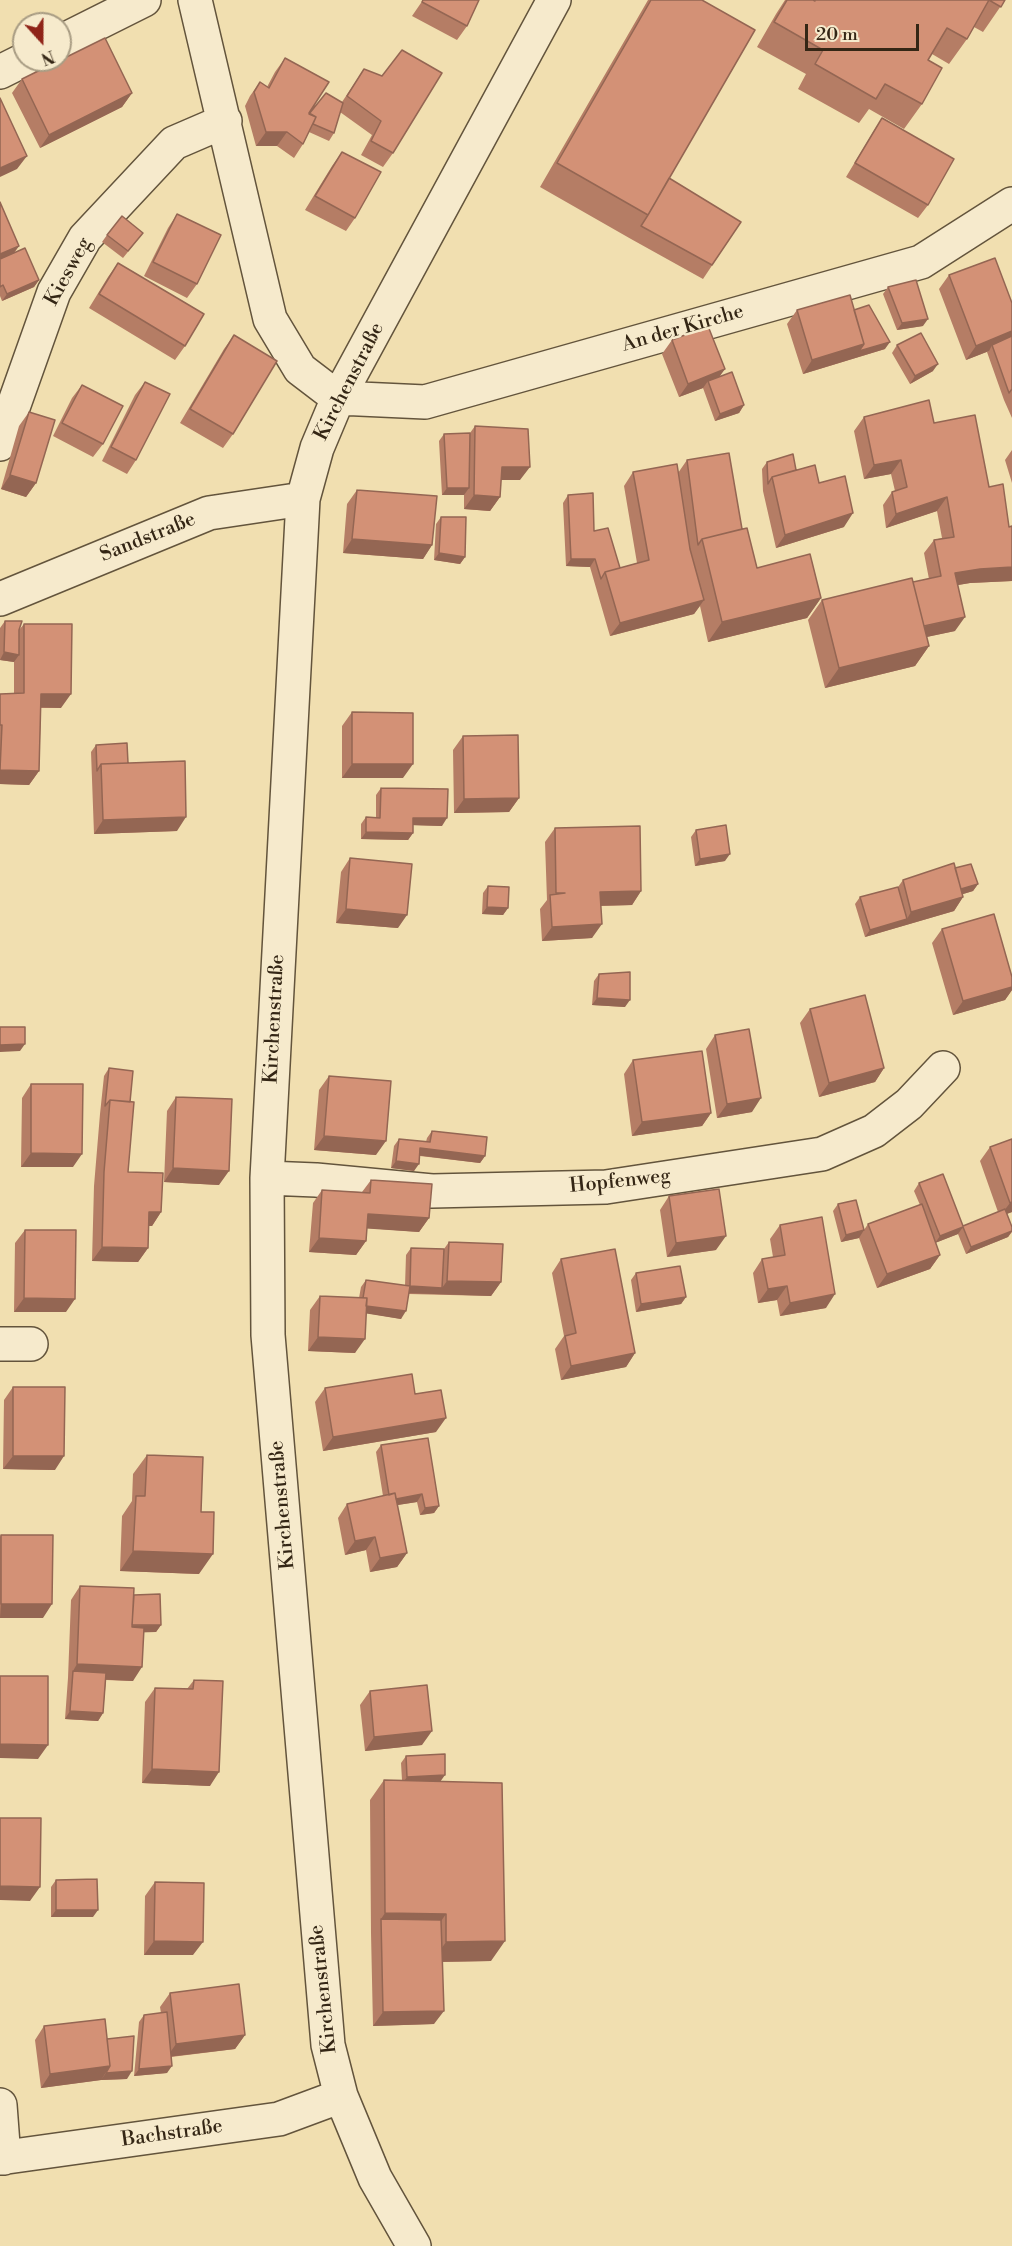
<!DOCTYPE html>
<meta charset="utf-8">
<style>
body{margin:0}
#map{position:relative;width:1012px;height:2246px;overflow:hidden;background:#f1dfb0;font-family:"Libre Bodoni",serif}
canvas{display:block}
.north{position:absolute;left:12px;top:12px;width:60px;height:60px;box-sizing:border-box;background:#f6eacc;border:2px solid #a89c83;border-radius:50%;rotate:159deg;font-size:16px;font-weight:700;line-height:24px;text-align:center;color:#342615}
.north::after{content:'';display:block;margin:auto;width:21px;height:27px;background:#8f2418;clip-path:polygon(50% 0,100% 100%,50% 72%,0 100%)}
.scale{position:absolute;left:805px;top:24px;width:114px;height:27px;box-sizing:border-box;border:3px solid #342615;border-top:0;padding-left:8px;font-size:18px;line-height:21px;white-space:nowrap;color:#342615;-webkit-text-stroke:4px #f6eacc;paint-order:stroke}
</style>
<div id="map">
<canvas width="1012" height="2246"></canvas>
<div class="north">N</div>
<div class="scale">20 m</div>
</div>
<script>
const context = document.querySelector('canvas').getContext('2d');
context.lineJoin = 'round';
const poly = rows => new Path2D(rows.map(r => 'M' + r).join(''));
function strokePath(path, color, width, dash) { context.strokeStyle = color; context.lineWidth = width; context.lineCap = dash ? 'butt' : 'round'; context.setLineDash(dash || []); context.stroke(path); }
function paint(path, color) { context.fillStyle = color; context.fill(path, 'evenodd'); }
function write(font, color, halo, rows, align = 'center') {
  context.font = font + ' "Libre Bodoni",serif'; context.lineWidth = 5; context.setLineDash([]); context.textBaseline = 'middle'; context.strokeStyle = halo; context.fillStyle = color; for (const [text, x, y, turn = 0] of rows) {
    context.save(); context.translate(x, y); context.rotate((+turn || 0) * Math.PI / 180); context.textAlign = isNaN(turn) ? turn : align; if (halo) context.strokeText(text, 0, 0); context.fillText(text, 0, 0); context.restore();
  }
}
const minor = poly([
 [195,0,270,319,300,369,338,398,425,402,921,262,1012,204],
 [60,42,144,0],
 [0,72,24,60],
 [0,444,54,292,85,238,174,143,225,121],
 [0,599,209,513,303,499],
 [267,1178,316,1180,432,1191,606,1187,822,1154,874,1131,909,1104,943,1068],
 [0,1344,31,1344],
 [0,2105,4,2158],
 [0,2158,279,2119,341,2096],
 [414,2246,375,2178,341,2096,328,2045,268,1335,267,1178,303,499,317,448,338,398,554,0]
]);
strokePath(minor, '#63543c', 36);
strokePath(minor, '#f6eacc', 33);
paint(poly([
 [423,0,479,0,467,26,457,40,412,16],
 [648,0,702,0,669,178,741,222,703,279,631,239,540,187],
 [785,0,1005,0,983,32,974,27,967,39,949,64,932,54,928,60,922,104,904,129,869,109,859,123,798,89,806,74,757,47,776,14],
 [285,58,309,113,342,102,364,69,393,153,383,167,361,155,372,135,340,112,334,133,329,141,309,132,303,144,294,158,277,146,256,146,245,106,250,96,260,82,267,87,275,72],
 [22,79,132,93,122,107,40,148,12,93],
 [882,118,928,205,918,218,846,177,873,132],
 [342,152,355,218,346,231,305,210,332,166],
 [0,202,19,246,14,253,39,280,34,287,2,301,0,296],
 [177,214,197,284,187,298,144,276,168,228],
 [143,233,123,258,102,242,107,235],
 [118,263,185,346,175,360,89,308,108,277],
 [949,275,1012,303,1012,418,1004,400,987,352,989,351,966,360,939,289],
 [888,287,923,326,897,330,883,294],
 [797,310,854,310,885,349,803,374,787,324],
 [234,335,233,434,223,448,180,423,224,349],
 [672,340,720,377,744,405,739,413,715,421,703,388,679,397,662,354],
 [897,345,933,371,910,384,892,353],
 [145,382,136,460,127,474,102,461,135,395],
 [82,385,103,444,93,457,53,436,72,398],
 [29,412,36,483,26,497,1,489,19,426],
 [864,417,934,423,989,487,1009,527,1012,526,1012,581,970,583,958,585,955,631,926,637,929,646,915,666,825,688,808,620,822,600,929,579,924,553,934,540,942,538,937,511,886,528,883,505,892,492,895,491,891,474,864,479,854,431],
 [475,426,520,480,501,480,500,497,490,511,464,509,464,495,442,495,439,441,444,434,470,433],
 [1012,450,1012,483,1005,460],
 [687,460,742,529,757,568,821,598,807,618,708,642,700,606,694,614,610,636,590,567,566,566,563,503,568,495,594,531,620,568,637,563,624,486,633,472,678,473],
 [767,462,796,470,819,483,844,527,776,548,763,491,762,469],
 [357,490,432,545,423,559,343,553,347,504],
 [441,517,465,557,460,564,434,560,436,524],
 [5,621,19,630,24,624,61,708,41,708,39,771,29,785,0,784,0,694,14,694,14,662,0,660,0,628],
 [352,712,403,778,342,778,342,726],
 [463,736,519,798,509,812,454,813,453,750],
 [96,745,128,763,177,831,94,834,91,752],
 [381,788,442,826,413,825,413,833,408,840,361,839,361,824,366,817,376,818,376,795],
 [555,828,641,891,632,905,601,906,592,938,542,941,540,909,547,900,545,842],
 [696,830,725,861,695,866,691,837],
 [350,858,398,928,336,923,341,872],
 [955,868,978,884,973,891,963,894,963,897,954,911,865,937,855,904,860,897,898,887,903,880],
 [488,886,508,908,503,915,482,914,483,893],
 [942,929,1012,977,1012,990,1005,1000,953,1015,932,943],
 [599,974,625,1007,592,1005,594,981],
 [810,1009,884,1068,875,1082,819,1097,800,1023],
 [715,1035,752,1112,717,1118,706,1049],
 [633,1060,711,1113,702,1126,632,1136,624,1074],
 [109,1068,130,1102,128,1172,161,1212,152,1226,149,1226,148,1248,138,1262,92,1261,94,1186,100,1114,104,1076],
 [329,1076,376,1155,314,1150,319,1090],
 [31,1084,73,1167,21,1167,22,1098],
 [176,1097,219,1185,164,1182,167,1111],
 [432,1131,485,1156,480,1163,420,1156,414,1171,391,1168,394,1146,399,1139,426,1142,427,1138],
 [1012,1139,1012,1212,1007,1214,1012,1227,1012,1232,1008,1237,966,1254,958,1234,935,1243,940,1255,930,1269,877,1288,859,1238,841,1242,833,1211,838,1204,864,1230,868,1224,920,1205,914,1191,919,1183,963,1226,998,1212,980,1161,990,1147],
 [371,1180,429,1218,419,1232,367,1228,366,1241,356,1255,309,1252,313,1203,322,1190,362,1192],
 [669,1196,716,1250,667,1257,660,1210],
 [780,1225,826,1308,780,1316,777,1300,758,1303,753,1273,762,1259,773,1257,770,1239],
 [25,1230,66,1312,14,1312,15,1243],
 [449,1242,501,1282,491,1296,409,1294,401,1319,366,1313,355,1353,308,1351,310,1310,320,1296,359,1298,361,1287,366,1280,405,1286,406,1255,411,1248,444,1249],
 [561,1259,635,1353,626,1367,561,1380,555,1349,564,1336,552,1273],
 [636,1273,686,1297,681,1304,636,1312,631,1280],
 [13,1387,55,1470,3,1469,4,1400],
 [325,1388,436,1432,323,1451,315,1402],
 [381,1445,439,1506,434,1513,420,1515,417,1502,397,1505,407,1553,397,1567,370,1572,366,1550,345,1555,338,1518,347,1504,383,1496,376,1452],
 [147,1455,199,1574,120,1571,122,1516,132,1501,133,1474],
 [1,1535,43,1618,0,1618,0,1537],
 [80,1586,134,1595,161,1625,156,1632,144,1632,133,1681,106,1680,103,1713,98,1721,65,1719,68,1678,71,1600],
 [194,1680,210,1786,142,1783,145,1702,155,1688,187,1689],
 [370,1691,422,1745,365,1751,360,1705],
 [406,1756,441,1781,491,1961,442,1962,434,2024,373,2026,371,1933,370,1800,384,1780,402,1780,401,1763],
 [56,1880,93,1917,51,1917,51,1887],
 [155,1882,193,1955,144,1955,145,1896],
 [170,1993,245,2035,235,2049,171,2057,167,2073,134,2076,139,2022,144,2015,161,2013,160,2007],
 [44,2026,107,2039,127,2079,101,2080,41,2088,35,2040]
]), '#b57d65');
paint(poly([
 [132,93,122,107,40,148,49,135],
 [266,132,287,132,277,146,256,146],
 [27,156,17,169,0,177,0,168],
 [19,246,9,259,0,263,0,254],
 [39,280,34,287,2,301,7,294],
 [928,319,923,326,897,330,902,323],
 [1012,331,1012,340,992,345,989,351,966,360,976,346],
 [890,342,885,349,803,374,812,360,864,344],
 [938,364,933,371,910,384,915,376],
 [725,369,715,383,708,381,703,388,679,397,688,384],
 [744,405,739,413,715,421,720,414],
 [901,460,891,474,864,479,874,465],
 [502,467,530,467,520,480,492,480],
 [10,475,36,483,26,497,1,489],
 [447,488,469,488,464,495,442,495],
 [474,495,500,497,490,511,464,509],
 [947,497,937,511,886,528,896,514],
 [853,513,844,527,776,548,785,535],
 [352,539,432,545,423,559,343,553],
 [439,553,465,557,460,564,434,560],
 [571,559,595,559,590,567,566,566],
 [1012,567,1012,581,970,583,946,587,955,573,980,569],
 [821,598,807,618,708,642,722,622],
 [704,600,694,614,610,636,620,623],
 [965,617,955,631,908,641,918,628],
 [929,646,915,666,825,688,839,668],
 [4,652,19,655,14,662,0,660],
 [41,694,71,694,61,708,32,707],
 [352,764,413,764,403,778,342,778],
 [0,770,39,771,29,785,0,784],
 [519,798,509,812,454,813,464,799],
 [186,817,177,831,94,834,103,820],
 [413,818,447,818,442,826,408,825],
 [366,832,413,833,408,840,361,839],
 [730,854,725,861,695,866,700,859],
 [978,884,973,891,950,898,955,891],
 [641,891,632,905,591,906,600,892],
 [963,897,954,911,865,937,870,930,907,919,911,912],
 [487,907,508,908,503,915,482,914],
 [346,909,407,915,398,928,336,923],
 [602,924,592,938,542,941,552,927],
 [1012,987,1012,990,1005,1000,953,1015,963,1001],
 [597,998,630,1000,625,1007,592,1005],
 [25,1044,20,1051,0,1052,0,1045],
 [884,1068,875,1082,819,1097,829,1083],
 [761,1098,752,1112,717,1118,727,1104],
 [711,1113,702,1126,632,1136,642,1122],
 [324,1136,386,1141,376,1155,314,1150],
 [420,1148,485,1156,480,1163,415,1155],
 [31,1153,82,1154,73,1167,21,1167],
 [396,1161,419,1164,414,1171,391,1168],
 [173,1168,229,1171,219,1185,164,1182],
 [1012,1202,1012,1212,1000,1216,1010,1203],
 [149,1212,161,1212,152,1226,139,1226],
 [368,1214,429,1218,419,1232,359,1228],
 [963,1227,958,1234,935,1243,940,1236],
 [864,1230,859,1238,841,1242,846,1235],
 [1012,1231,1008,1237,966,1254,971,1247],
 [726,1236,716,1250,667,1257,676,1243],
 [319,1238,366,1241,356,1255,309,1252],
 [102,1247,148,1248,138,1262,92,1261],
 [940,1255,930,1269,877,1288,887,1274],
 [447,1281,501,1282,491,1296,405,1293,410,1286,442,1288],
 [787,1286,777,1300,758,1303,768,1289],
 [835,1294,826,1308,780,1316,790,1303],
 [686,1297,681,1304,636,1312,641,1304],
 [24,1298,75,1299,66,1312,14,1312],
 [362,1305,406,1311,401,1319,357,1312],
 [318,1337,365,1339,355,1353,308,1351],
 [635,1353,626,1367,561,1380,571,1366],
 [446,1418,436,1432,323,1451,333,1437],
 [13,1456,64,1456,55,1470,3,1469],
 [422,1494,417,1502,385,1507,390,1500],
 [439,1506,434,1513,420,1515,425,1508],
 [375,1537,366,1550,345,1555,355,1541],
 [133,1551,213,1554,199,1574,120,1571],
 [407,1553,397,1567,370,1572,380,1558],
 [1,1604,52,1604,43,1618,0,1618],
 [161,1625,156,1632,123,1633,128,1626],
 [77,1664,142,1667,133,1681,72,1678,73,1671],
 [70,1711,103,1713,98,1721,65,1719],
 [432,1731,422,1745,365,1751,374,1737],
 [0,1744,48,1745,38,1759,0,1758],
 [152,1769,219,1772,210,1786,142,1783],
 [445,1775,440,1782,402,1784,407,1777],
 [0,1886,40,1887,30,1901,0,1900],
 [56,1910,98,1910,93,1917,51,1917],
 [385,1913,446,1914,432,1934,381,1919],
 [154,1941,203,1942,193,1955,144,1955],
 [505,1941,491,1961,432,1962,446,1942],
 [444,2011,434,2024,373,2026,383,2012],
 [245,2035,235,2049,167,2057,176,2044],
 [110,2066,101,2080,41,2088,50,2074],
 [172,2066,167,2073,134,2076,139,2069],
 [132,2071,127,2079,101,2080,106,2073]
]), '#946653');
const building = poly([
 [423,0,479,0,467,26,422,2,423,0],
 [651,0,702,0,755,30,648,215,557,163,651,0],
 [787,0,813,0,815,1,815,0,1005,0,1001,7,989,0,967,39,947,28,928,60,942,68,922,104,885,84,876,99,815,64,823,50,774,22,787,0],
 [105,38,132,93,49,135,22,79,105,38],
 [402,50,442,73,393,153,371,141,381,121,347,96,364,69,382,76,402,50],
 [285,58,329,82,309,113,316,117,303,144,287,132,266,132,254,92,260,82,269,88,285,58],
 [326,93,343,103,334,133,313,124,316,117,309,114,326,93],
 [0,98,27,156,0,168,0,98],
 [882,118,954,159,928,205,855,163,882,118],
 [342,152,381,172,355,218,315,196,342,152],
 [669,178,741,222,712,265,641,226,648,215,669,178],
 [0,202,19,246,0,254,0,202],
 [177,214,221,235,197,284,153,262,177,214],
 [122,216,143,233,128,251,107,235,122,216],
 [25,248,39,280,7,294,3,285,0,287,0,259,25,248],
 [995,258,1012,303,1012,331,976,346,949,275,995,258],
 [118,263,204,314,185,346,99,294,118,263],
 [916,280,928,319,902,323,888,287,916,280],
 [850,295,864,344,812,360,797,310,850,295],
 [869,305,890,342,859,351,864,344,854,310,869,305],
 [708,326,725,369,688,384,672,340,708,326],
 [921,333,938,364,915,376,897,345,921,333],
 [234,335,277,361,233,434,190,409,234,335],
 [1012,336,1012,389,1009,393,992,345,1012,336],
 [732,372,744,405,720,414,708,381,732,372],
 [145,382,170,394,136,460,111,447,145,382],
 [82,385,123,406,103,444,62,423,82,385],
 [929,400,934,423,975,415,989,487,1003,484,1009,527,1012,526,1012,567,980,569,955,573,965,617,924,626,913,582,941,576,934,540,954,537,947,497,896,514,892,492,907,487,901,460,874,465,864,417,929,400],
 [29,412,55,420,36,483,10,475,29,412],
 [475,426,528,429,530,467,502,467,500,497,474,495,475,426],
 [470,433,469,488,447,488,444,434,470,433],
 [729,453,742,529,702,539,698,545,687,460,729,453],
 [793,454,796,470,772,477,768,484,767,462,793,454],
 [677,464,690,549,704,600,620,623,605,572,649,560,633,472,677,464],
 [815,465,819,483,845,476,853,513,785,535,772,477,815,465],
 [357,490,437,496,432,545,352,539,357,490],
 [593,493,594,531,608,528,620,568,605,572,601,579,595,559,571,559,568,495,593,493],
 [441,517,466,517,465,557,439,553,441,517],
 [747,528,757,568,810,554,821,598,722,622,702,539,747,528],
 [912,578,929,646,839,668,822,600,912,578],
 [5,621,22,621,19,630,19,655,4,652,5,621],
 [24,624,72,624,71,694,41,694,39,771,0,770,2,725,0,725,0,694,24,693,24,624],
 [352,712,413,713,413,764,352,764,352,712],
 [518,735,519,798,464,799,463,736,518,735],
 [127,743,128,763,101,764,97,771,96,745,127,743],
 [185,761,186,817,103,820,101,764,185,761],
 [381,788,448,789,447,818,413,818,413,833,366,832,366,817,380,818,381,788],
 [726,825,730,854,700,859,696,830,726,825],
 [640,826,641,891,600,892,602,924,552,927,550,895,565,893,556,893,555,828,640,826],
 [350,858,412,864,407,915,346,909,350,858],
 [954,863,963,897,911,912,903,880,954,863],
 [971,864,978,884,961,889,955,868,971,864],
 [488,886,509,887,508,908,487,907,488,886],
 [898,887,907,919,870,930,860,897,898,887],
 [994,914,1012,977,1012,987,963,1001,942,929,994,914],
 [630,972,630,1000,597,998,599,974,630,972],
 [865,995,884,1068,829,1083,810,1009,865,995],
 [0,1027,25,1027,25,1044,0,1045,0,1027],
 [749,1029,761,1098,727,1104,715,1035,749,1029],
 [702,1051,711,1113,642,1122,633,1060,702,1051],
 [109,1068,133,1071,130,1102,110,1100,105,1106,109,1068],
 [329,1076,391,1081,386,1141,324,1136,329,1076],
 [31,1084,83,1084,82,1154,31,1153,31,1084],
 [176,1097,232,1099,229,1171,173,1168,176,1097],
 [110,1100,134,1102,128,1172,163,1173,161,1212,149,1212,148,1248,102,1247,104,1172,110,1100],
 [432,1131,487,1137,485,1156,420,1148,419,1164,396,1161,399,1139,430,1142,432,1131],
 [1012,1139,1012,1202,1010,1203,990,1147,1012,1139],
 [943,1174,963,1226,1005,1209,1012,1227,1012,1231,971,1247,963,1227,940,1236,919,1183,943,1174],
 [371,1180,432,1184,429,1218,368,1214,366,1241,319,1238,322,1190,370,1193,371,1180],
 [719,1189,726,1236,676,1243,669,1196,719,1189],
 [856,1200,864,1230,846,1235,838,1204,856,1200],
 [922,1204,940,1255,887,1274,868,1224,922,1204],
 [822,1217,835,1294,790,1303,787,1286,768,1289,762,1259,785,1255,780,1225,822,1217],
 [25,1230,76,1230,75,1299,24,1298,25,1230],
 [449,1242,503,1244,501,1282,447,1281,449,1242],
 [411,1248,444,1249,442,1288,410,1286,411,1248],
 [615,1249,635,1353,571,1366,565,1336,576,1333,561,1259,615,1249],
 [680,1266,686,1297,641,1304,636,1273,680,1266],
 [366,1280,410,1286,406,1311,366,1306,367,1298,363,1298,366,1280],
 [320,1296,367,1298,365,1339,318,1337,320,1296],
 [412,1374,415,1394,441,1390,446,1418,333,1437,325,1388,412,1374],
 [13,1387,65,1387,64,1456,13,1456,13,1387],
 [428,1438,439,1506,425,1508,422,1494,396,1499,395,1493,389,1495,381,1445,428,1438],
 [147,1455,203,1457,201,1512,214,1512,213,1554,133,1551,136,1496,145,1496,147,1455],
 [395,1493,407,1553,380,1558,375,1537,355,1541,347,1504,395,1493],
 [1,1535,53,1535,52,1604,1,1604,1,1535],
 [80,1586,134,1588,132,1627,144,1628,142,1667,77,1664,80,1586],
 [160,1594,161,1625,132,1625,134,1595,160,1594],
 [73,1671,106,1673,103,1713,70,1711,73,1671],
 [0,1676,48,1676,48,1745,0,1744,0,1676],
 [194,1680,223,1681,219,1772,152,1769,155,1688,193,1689,194,1680],
 [427,1685,432,1731,374,1737,370,1691,427,1685],
 [445,1754,445,1775,407,1777,406,1756,445,1754],
 [384,1780,502,1783,505,1941,446,1942,446,1914,385,1913,384,1780],
 [0,1818,41,1818,40,1887,0,1886,0,1818],
 [97,1879,98,1910,56,1910,56,1880,97,1879],
 [155,1882,204,1883,203,1942,154,1941,155,1882],
 [381,1919,441,1920,444,2011,383,2012,381,1919],
 [239,1984,245,2035,176,2044,170,1993,239,1984],
 [167,2012,172,2066,139,2069,144,2015,167,2012],
 [105,2019,110,2066,50,2074,44,2026,105,2019],
 [134,2036,132,2071,106,2073,110,2066,107,2039,134,2036]
]);
paint(building, '#d39176');
strokePath(building, '#946653', 1.5);
write('20px', '#342615', '#f6eacc', [
 ["Kiesweg",69,272,-61],
 ["An der Kirche",683,329,-16],
 ["Kirchenstraße",350,382,-63],
 ["Sandstraße",148,538,-22],
 ["Kirchenstraße",275,1019,-87],
 ["Hopfenweg",620,1182,-6],
 ["Kirchenstraße",283,1505,-95],
 ["Kirchenstraße",324,1989,-96],
 ["Bachstraße",172,2134,-8]
]);
</script>
